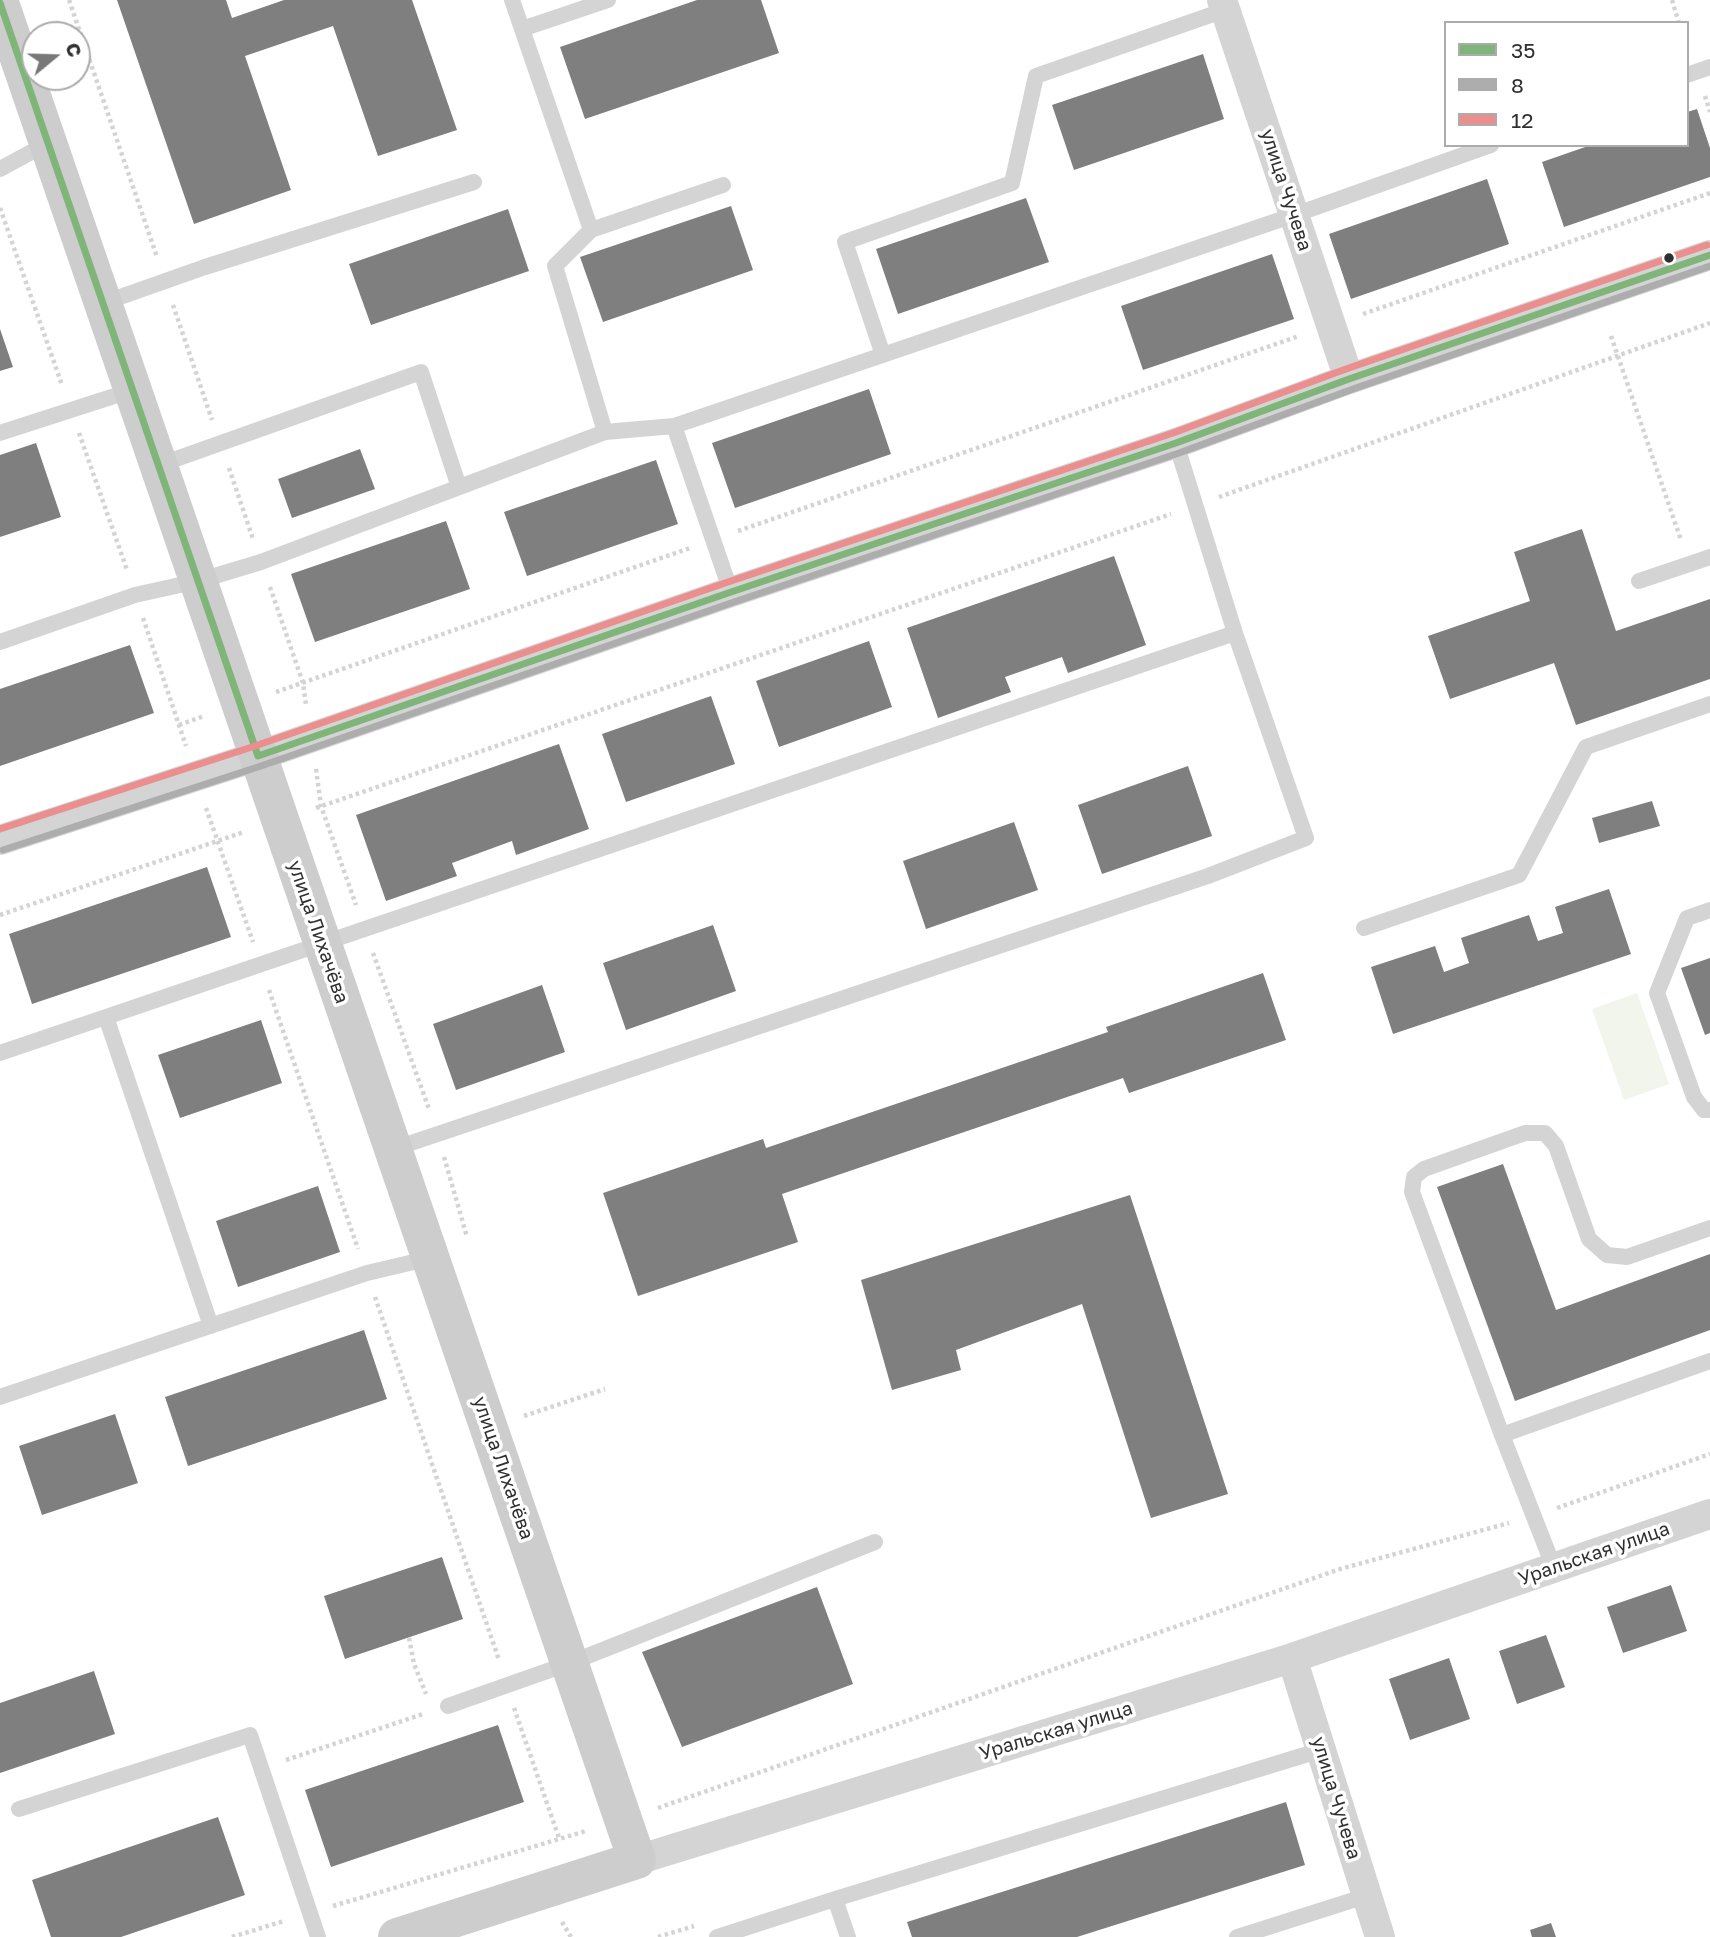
<!DOCTYPE html>
<meta charset="utf-8">
<style>
body{margin:0}
#map{position:relative;width:1710px;height:1937px;overflow:hidden;background:#fff;font-family:"Golos Text",sans-serif}
canvas{display:block}
.legend{position:absolute;left:1444px;top:21px;width:245px;height:126px;box-sizing:border-box;background:#fff;border:2px solid #acacac;margin:0;padding:9px 12px;list-style:none;font-size:21px;color:#2f2f2f}
.legend li{display:flex;align-items:center;gap:14px;height:35px}
.legend b{width:35px;border:2px solid #acacac}
.north{position:absolute;left:21px;top:21px;width:70px;height:70px;box-sizing:border-box;background:#fff;border:2px solid #acacac;border-radius:50%;rotate:71deg;font-size:19px;font-weight:700;line-height:28px;text-align:center;color:#2f2f2f}
.north::after{content:'';display:block;margin:auto;width:24px;height:32px;background:#787878;clip-path:polygon(50% 0,100% 100%,50% 72%,0 100%)}
</style>
<div id="map">
<canvas width="1710" height="1937"></canvas>
<ul class="legend">
<li><b style="height:9px;background:#7fb578"></b>35</li>
<li><b style="height:9px;background:#adadad"></b>8</li>
<li><b style="height:9px;background:#ea8e8e"></b>12</li>
</ul>
<div class="north">С</div>
</div>
<script>
const context = document.querySelector('canvas').getContext('2d');
context.lineJoin = 'round';
function paint(path, color) { context.fillStyle = color; context.fill(path, 'evenodd'); }
const poly = rows => new Path2D(rows.map(r => 'M' + r).join(''));
function strokePath(path, color, width, dash) { context.strokeStyle = color; context.lineWidth = width; context.lineCap = dash ? 'butt' : 'round'; context.setLineDash(dash || []); context.stroke(path); }
function write(font, color, halo, rows, align = 'center') {
  context.font = font + ' "Golos Text",sans-serif'; context.lineWidth = 7; context.setLineDash([]); context.textBaseline = 'middle'; context.strokeStyle = halo; context.fillStyle = color; for (const [text, x, y, turn = 0] of rows) {
    context.save(); context.translate(x, y); context.rotate((+turn || 0) * Math.PI / 180); context.textAlign = isNaN(turn) ? turn : align; if (halo) context.strokeText(text, 0, 0); context.fillText(text, 0, 0); context.restore();
  }
}
paint(poly([
 [1637,993,1669,1084,1624,1100,1592,1009]
]), '#f1f5ec');
paint(poly([
 [117,0,226,0,232,18,284,0,412,0,457,130,378,156,333,26,245,56,291,190,194,224],
 [697,0,761,0,779,53,585,119,560,47],
 [1203,54,1224,119,1074,170,1052,105],
 [1697,109,1710,148,1710,177,1564,227,1542,162,1591,145,1687,145,1687,112],
 [1487,179,1509,244,1351,299,1329,234],
 [1026,198,1049,262,898,314,876,249],
 [731,206,753,270,603,322,580,257],
 [508,209,529,271,371,325,349,264],
 [1272,254,1294,319,1143,370,1121,306],
 [0,329,13,367,0,371],
 [869,389,891,454,735,508,712,443],
 [36,443,61,517,0,537,0,455],
 [360,449,375,489,292,518,278,479],
 [656,460,678,524,527,576,504,512],
 [446,521,470,589,315,642,291,574],
 [1582,529,1616,631,1710,599,1710,679,1576,725,1554,663,1450,699,1428,636,1530,601,1514,552],
 [1114,556,1146,645,1068,673,1062,657,1005,677,1011,692,938,718,907,628],
 [869,641,892,707,779,747,756,681],
 [130,645,154,713,0,766,0,689],
 [711,696,735,764,626,802,602,734],
 [559,744,589,829,516,855,512,841,452,863,457,876,386,901,356,815],
 [1188,766,1212,836,1102,874,1078,805],
 [1652,801,1660,826,1599,843,1592,818],
 [1014,822,1038,890,926,929,903,861],
 [207,867,231,937,32,1004,9,934],
 [1609,889,1631,954,1393,1034,1371,967,1435,946,1444,972,1469,963,1461,938,1529,915,1538,941,1563,933,1555,907],
 [713,925,736,991,626,1030,603,963],
 [1710,958,1710,1033,1705,1035,1681,968],
 [1263,973,1286,1040,1129,1093,1123,1078,782,1194,798,1242,638,1296,603,1193,763,1139,766,1148,1108,1032,1106,1027],
 [542,985,565,1052,456,1090,433,1024],
 [261,1020,282,1083,180,1118,158,1055],
 [1503,1164,1556,1310,1710,1254,1710,1330,1515,1401,1437,1187],
 [318,1186,340,1252,238,1287,216,1221],
 [1130,1195,1228,1494,1151,1518,1082,1304,956,1350,961,1370,892,1390,861,1280],
 [364,1330,387,1399,188,1466,165,1397],
 [115,1414,138,1483,42,1515,19,1446],
 [442,1557,463,1619,345,1659,324,1596],
 [1671,1585,1687,1631,1623,1653,1607,1607],
 [817,1587,853,1684,682,1747,642,1652],
 [1546,1635,1565,1687,1517,1704,1499,1651],
 [1449,1658,1470,1719,1410,1740,1389,1679],
 [94,1671,115,1734,0,1773,0,1703],
 [498,1725,524,1802,331,1867,305,1790],
 [1286,1802,1305,1865,1077,1937,912,1937,907,1922],
 [218,1817,245,1895,121,1937,51,1937,32,1880],
 [1551,1923,1556,1937,1532,1937,1530,1930]
]), '#7f7f7f');
strokePath(poly([
 [69,0,157,257],
 [1672,0,1679,23],
 [1705,96,1710,112],
 [0,208,62,385],
 [173,305,212,420],
 [1363,314,1710,193],
 [1611,336,1681,540],
 [79,433,127,570],
 [229,468,253,539],
 [1219,497,1710,323],
 [738,531,1299,336],
 [270,587,303,683,306,705],
 [143,618,186,746],
 [276,692,690,548],
 [179,725,204,716],
 [316,769,321,806,356,905],
 [206,808,253,942],
 [316,808,1171,514],
 [0,915,244,832],
 [373,953,429,1109],
 [269,990,358,1249],
 [444,1157,467,1237],
 [375,1297,499,1660],
 [524,1416,605,1389],
 [1557,1508,1710,1454],
 [409,1638,414,1664,426,1694],
 [514,1708,559,1838],
 [286,1760,423,1714],
 [658,1808,1340,1569,1509,1523],
 [333,1906,586,1831],
 [562,1922,571,1937],
 [232,1937,284,1921],
 [658,1937,694,1926]
]), '#d4d4d4', 4.5, [3.5, 3.5]);
strokePath(poly([
 [512,0,591,230,555,266,605,432],
 [522,29,608,0],
 [1687,75,1710,67],
 [0,169,48,143],
 [591,230,723,185],
 [103,303,205,267,474,182],
 [883,355,845,242,1012,183,1036,76,1225,10],
 [674,426,731,592],
 [0,433,133,390],
 [159,465,421,372,459,487],
 [1639,581,1710,557],
 [0,642,135,595,198,581,261,562,605,432,674,426,1294,215,1491,145],
 [1710,910,1687,918,1657,993,1694,1097,1704,1110,1710,1110],
 [1364,928,1519,875,1586,747,1710,704],
 [106,1017,1235,633],
 [0,1053,106,1017,211,1326],
 [393,1149,1208,876,1306,838,1235,633,1176,443],
 [0,1397,367,1273,431,1258],
 [1502,1435,1710,1361],
 [1554,1568,1502,1435,1412,1192,1414,1177,1424,1169,1525,1133,1545,1133,1556,1146,1589,1239,1607,1255,1627,1257,1710,1228],
 [448,1706,570,1663,875,1542],
 [19,1809,250,1735,318,1937],
 [835,1899,848,1937],
 [717,1937,835,1899,1321,1750],
 [1237,1937,1366,1896]
]), '#d4d4d4', 16);
strokePath(poly([
 [1222,0,1349,379],
 [0,840,258,756,731,592,1176,443,1349,379,1710,255],
 [1292,1658,1380,1937],
 [637,1860,1292,1658,1710,1514]
]), '#d4d4d4', 30);
strokePath(poly([
 [0,3,637,1860,397,1937]
]), '#cdcdcd', 38);
strokePath(poly([
 [0,3,258,756],
 [258,756,731,592,1176,443,1349,379,1710,255]
]), '#7fb578', 7);
strokePath(poly([
 [3,850,261,766,734,602,1179,453,1353,389,1710,266]
]), '#adadad', 7);
strokePath(poly([
 [0,829,255,746,728,582,1173,433,1346,369,1707,245]
]), '#ea8e8e', 7);
for (const [x, y, r, color] of [
 [1669,258,6,"#2f2f2f"]
]) { const dot = new Path2D(); dot.arc(x, y, r, 0, 2 * Math.PI); context.fillStyle = color; context.fill(dot); strokePath(dot, '#fff', 2.5); }
write('19px', '#2f2f2f', '#fff', [
 ["улица Чучева",1286,190,72],
 ["улица Лихачёва",318,932,71],
 ["улица Лихачёва",503,1468,71],
 ["Уральская улица",1594,1554,-19],
 ["Уральская улица",1056,1731,-17],
 ["улица Чучева",1336,1798,73]
]);
</script>
